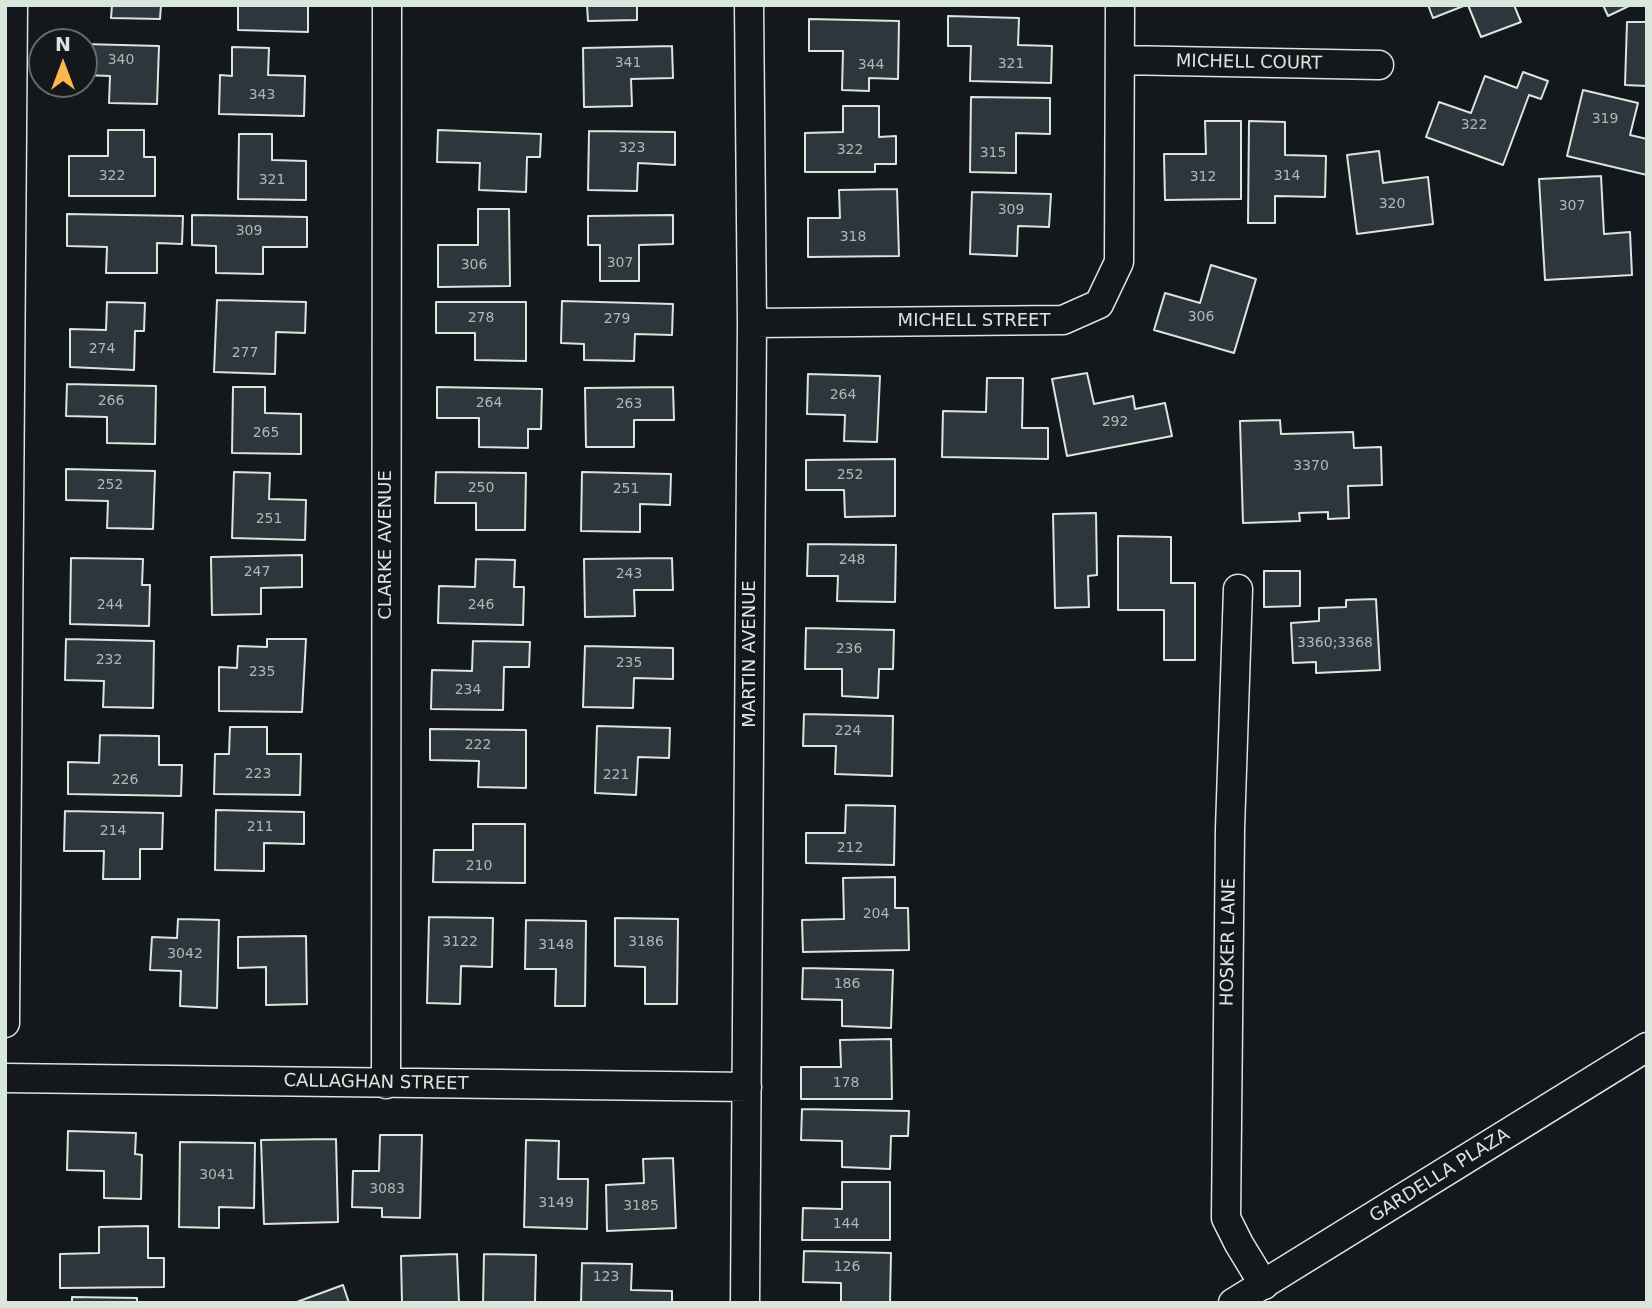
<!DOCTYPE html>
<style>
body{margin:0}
#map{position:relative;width:1652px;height:1308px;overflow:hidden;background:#14181c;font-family:"DejaVu Sans",sans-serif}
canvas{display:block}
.frame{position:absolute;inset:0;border:7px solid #d8e6dc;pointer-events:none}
.north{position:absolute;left:28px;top:28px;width:70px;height:70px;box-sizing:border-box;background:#14181c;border:2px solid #626a69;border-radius:50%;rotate:0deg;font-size:19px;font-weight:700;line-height:28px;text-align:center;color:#d8e6dc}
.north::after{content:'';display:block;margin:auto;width:24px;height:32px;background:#ffb74d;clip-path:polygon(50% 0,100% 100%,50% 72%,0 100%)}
</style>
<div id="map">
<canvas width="1652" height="1308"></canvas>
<div class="frame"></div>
<div class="north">N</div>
</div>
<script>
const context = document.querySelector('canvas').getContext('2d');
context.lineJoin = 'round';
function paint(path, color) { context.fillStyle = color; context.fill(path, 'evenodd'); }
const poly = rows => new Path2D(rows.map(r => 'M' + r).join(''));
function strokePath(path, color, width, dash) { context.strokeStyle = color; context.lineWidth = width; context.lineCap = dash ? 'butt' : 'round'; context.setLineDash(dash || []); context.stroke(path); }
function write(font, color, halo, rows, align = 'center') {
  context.font = font + ' "DejaVu Sans",sans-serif'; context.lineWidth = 5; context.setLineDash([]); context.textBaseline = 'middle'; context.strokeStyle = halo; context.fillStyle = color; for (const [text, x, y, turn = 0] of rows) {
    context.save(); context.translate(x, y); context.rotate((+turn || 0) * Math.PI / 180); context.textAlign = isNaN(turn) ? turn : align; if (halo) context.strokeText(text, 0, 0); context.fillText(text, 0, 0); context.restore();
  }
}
const building = poly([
 [112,5,161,5,160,19,111,18,112,5],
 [238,5,308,5,308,32,238,30,238,5],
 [587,5,637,5,637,20,588,21,587,5],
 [1428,5,1466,5,1433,18,1428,5],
 [1468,5,1514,5,1521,22,1481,37,1468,5],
 [1603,5,1631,5,1608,16,1603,5],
 [948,16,1019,18,1018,45,1052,46,1051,83,970,81,971,46,948,46,948,16],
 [809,19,899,21,898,79,869,78,869,91,842,90,843,51,809,51,809,19],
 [1627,22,1647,22,1647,86,1625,85,1627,22],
 [84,44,159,46,157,104,109,103,110,76,84,75,84,44],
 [672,46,673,78,631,79,632,106,584,107,583,48,672,46],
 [232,47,269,48,268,75,305,76,304,116,219,114,220,75,232,76,232,47],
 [1523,72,1548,81,1541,99,1529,95,1503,165,1426,137,1439,102,1471,113,1485,76,1517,88,1523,72],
 [1583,90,1638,103,1630,135,1647,139,1647,175,1567,156,1583,90],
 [971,97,1050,98,1050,134,1016,133,1016,173,970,172,971,97],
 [843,106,879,106,879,137,896,136,896,164,875,164,875,172,805,172,805,133,843,132,843,106],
 [1205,121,1241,121,1241,199,1165,200,1164,154,1206,154,1205,121],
 [1249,121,1285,122,1285,155,1326,156,1325,197,1275,196,1275,223,1248,223,1249,121],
 [108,130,144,130,144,157,155,157,155,196,69,196,69,156,108,156,108,130],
 [438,130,541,134,540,157,527,157,526,192,479,190,480,163,437,162,438,130],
 [589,131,675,132,675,165,638,163,637,191,588,190,589,131],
 [239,134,272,134,272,160,306,161,306,200,238,199,239,134],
 [1379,151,1383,183,1428,177,1433,224,1357,234,1347,155,1379,151],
 [1601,176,1604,234,1630,232,1632,275,1545,280,1539,179,1601,176],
 [897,189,899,256,808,257,808,218,840,218,839,190,897,189],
 [972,192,1051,194,1049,227,1018,226,1017,256,970,254,972,192],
 [478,209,509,209,510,286,438,287,438,245,478,245,478,209],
 [67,214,183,216,182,244,157,243,157,273,106,273,107,247,67,246,67,214],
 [192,215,307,217,307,247,263,247,263,274,216,273,216,246,192,245,192,215],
 [673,215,673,244,639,245,639,281,600,281,600,245,588,245,588,216,673,215],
 [1211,265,1256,279,1234,353,1154,330,1165,293,1200,303,1211,265],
 [217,300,306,302,305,333,276,332,275,374,214,372,217,300],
 [562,301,673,304,672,335,635,334,634,361,584,360,584,344,561,343,562,301],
 [107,302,145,303,144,331,135,331,134,370,70,367,70,329,106,330,107,302],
 [436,302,526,302,526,361,475,360,475,333,436,333,436,302],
 [1087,373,1094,404,1133,396,1135,409,1165,403,1172,436,1067,456,1052,379,1087,373],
 [808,374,880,376,877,442,844,441,845,415,807,414,808,374],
 [987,378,1023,378,1022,428,1048,428,1048,459,942,457,943,411,986,412,987,378],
 [67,384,156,386,155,444,107,443,107,417,66,416,67,384],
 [233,387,265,387,265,413,301,414,301,454,232,453,233,387],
 [437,387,542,389,541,429,528,429,528,448,479,447,479,418,437,418,437,387],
 [673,387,674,420,634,420,634,447,586,447,585,388,673,387],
 [1280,420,1281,434,1353,432,1354,448,1381,447,1382,485,1348,486,1349,518,1328,519,1328,512,1299,513,1300,521,1243,523,1240,421,1280,420],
 [895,459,895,516,845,517,844,490,806,490,806,460,895,459],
 [66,469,155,471,153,529,107,528,108,501,66,500,66,469],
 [234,472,270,473,269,499,306,500,305,540,232,538,234,472],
 [436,472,526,473,525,530,476,530,476,503,435,503,436,472],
 [582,472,671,474,670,505,640,504,640,532,581,531,582,472],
 [1096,513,1097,575,1088,576,1089,607,1055,608,1053,514,1096,513],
 [1118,536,1171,537,1171,583,1195,583,1195,660,1164,660,1164,610,1118,610,1118,536],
 [808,544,896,545,895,602,837,601,838,576,807,576,808,544],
 [302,555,302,587,261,588,261,614,212,615,211,557,302,555],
 [71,558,143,559,142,585,150,585,149,626,70,624,71,558],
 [672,558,673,590,634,590,635,616,585,617,584,559,672,558],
 [476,559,515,560,514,587,524,587,523,625,438,623,439,586,475,587,476,559],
 [1264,571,1300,571,1300,606,1264,607,1264,571],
 [1376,599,1380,670,1316,673,1316,662,1293,663,1291,623,1319,621,1319,608,1346,607,1346,600,1376,599],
 [806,628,894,630,893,669,879,669,878,698,842,696,842,669,805,669,806,628],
 [66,639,154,641,153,708,103,707,104,681,65,680,66,639],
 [267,639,306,639,302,712,219,711,219,667,237,668,238,646,267,647,267,639],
 [473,641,530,642,529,667,504,667,503,710,431,709,432,670,472,671,473,641],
 [585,646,673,648,673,679,634,678,633,708,583,707,585,646],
 [804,714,893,716,892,776,835,774,836,746,803,746,804,714],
 [597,726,670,728,669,758,638,757,636,795,595,793,597,726],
 [230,727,267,727,267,754,301,754,300,795,214,794,215,754,229,754,230,727],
 [430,729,526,730,526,788,478,787,479,761,430,760,430,729],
 [100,735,159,736,159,765,182,765,181,796,68,794,68,762,99,763,100,735],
 [846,805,895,806,894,865,806,863,806,833,845,833,846,805],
 [216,810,304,812,304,844,264,843,264,871,215,870,216,810],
 [65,811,163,813,162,849,140,849,140,879,103,879,104,851,64,851,65,811],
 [473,824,525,824,525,883,433,882,434,850,473,850,473,824],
 [895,877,895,908,908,908,909,950,803,952,802,920,844,919,843,878,895,877],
 [429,917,493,918,492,967,461,966,460,1004,427,1003,429,917],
 [615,918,678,919,677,1004,645,1004,645,967,615,966,615,918],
 [178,919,219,920,217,1008,180,1006,181,971,150,970,152,937,177,938,178,919],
 [526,920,586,921,585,1006,555,1006,556,969,525,969,526,920],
 [306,936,307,1004,266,1005,266,967,238,968,238,937,306,936],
 [803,968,893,970,891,1028,842,1026,842,1000,802,999,803,968],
 [891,1039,892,1099,801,1099,801,1067,841,1067,840,1040,891,1039],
 [802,1109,909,1111,908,1136,891,1136,890,1169,842,1167,842,1141,801,1140,802,1109],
 [68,1131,136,1133,135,1154,142,1155,141,1199,104,1198,104,1171,67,1170,68,1131],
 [380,1135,422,1135,420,1218,382,1217,382,1208,352,1207,353,1171,379,1171,380,1135],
 [336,1139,338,1222,264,1224,261,1140,336,1139],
 [526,1140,559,1141,558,1179,588,1179,587,1229,524,1227,526,1140],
 [180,1142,255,1143,254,1208,219,1207,219,1228,179,1227,180,1142],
 [673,1158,676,1228,607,1231,606,1185,644,1183,643,1159,673,1158],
 [842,1182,890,1182,890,1240,802,1240,803,1208,842,1209,842,1182],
 [148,1226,148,1258,164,1258,164,1287,60,1288,60,1254,99,1253,99,1227,148,1226],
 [804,1251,891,1253,890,1303,841,1303,841,1283,803,1282,804,1251],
 [457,1254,459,1303,402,1303,401,1256,457,1254],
 [484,1254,536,1255,535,1303,483,1303,484,1254],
 [582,1263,632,1264,631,1290,672,1291,672,1303,581,1303,582,1263],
 [343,1285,349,1303,294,1303,343,1285],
 [72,1297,137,1298,137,1303,72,1303,72,1297]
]);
paint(building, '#2c363c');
strokePath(building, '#d8e6dc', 2);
const minor = poly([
 [1120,60,1379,65],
 [752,323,1063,320,1099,304,1119,262,1120,5],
 [1238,589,1230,829,1226,1218,1239,1244,1264,1285],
 [5,1023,13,5],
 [5,1078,747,1087],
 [386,1084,387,5],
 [745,1303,752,323,749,5],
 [1233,1303,1647,1047]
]);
strokePath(minor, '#d8e6dc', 31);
strokePath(minor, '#14181c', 28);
write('14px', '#adbab4', null, [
 ["340",121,60],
 ["341",628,63],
 ["321",1011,64],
 ["344",871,65],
 ["343",262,95],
 ["319",1605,119],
 ["322",1474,125],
 ["323",632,148],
 ["322",850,150],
 ["315",993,153],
 ["322",112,176],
 ["314",1287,176],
 ["312",1203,177],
 ["321",272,180],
 ["320",1392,204],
 ["307",1572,206],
 ["309",1011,210],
 ["309",249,231],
 ["318",853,237],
 ["307",620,263],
 ["306",474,265],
 ["306",1201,317],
 ["278",481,318],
 ["279",617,319],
 ["274",102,349],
 ["277",245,353],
 ["264",843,395],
 ["266",111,401],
 ["264",489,403],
 ["263",629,404],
 ["292",1115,422],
 ["265",266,433],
 ["3370",1311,466],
 ["252",850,475],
 ["252",110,485],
 ["250",481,488],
 ["251",626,489],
 ["251",269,519],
 ["248",852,560],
 ["247",257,572],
 ["243",629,574],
 ["244",110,605],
 ["246",481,605],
 ["3360;3368",1335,643],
 ["236",849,649],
 ["232",109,660],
 ["235",629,663],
 ["235",262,672],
 ["234",468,690],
 ["224",848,731],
 ["222",478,745],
 ["223",258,774],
 ["221",616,775],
 ["226",125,780],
 ["211",260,827],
 ["214",113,831],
 ["212",850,848],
 ["210",479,866],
 ["204",876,914],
 ["3122",460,942],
 ["3186",646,942],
 ["3148",556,945],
 ["3042",185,954],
 ["186",847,984],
 ["178",846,1083],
 ["3041",217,1175],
 ["3083",387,1189],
 ["3149",556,1203],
 ["3185",641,1206],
 ["144",846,1224],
 ["126",847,1267],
 ["123",606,1277]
]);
write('18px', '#d8e6dc', '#14181c', [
 ["MICHELL COURT",1249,63,1],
 ["MICHELL STREET",974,321],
 ["CLARKE AVENUE",386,545,-90],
 ["MARTIN AVENUE",750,654,-90],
 ["HOSKER LANE",1229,942,-89],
 ["CALLAGHAN STREET",376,1083,1],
 ["GARDELLA PLAZA",1440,1176,-32]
]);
</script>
